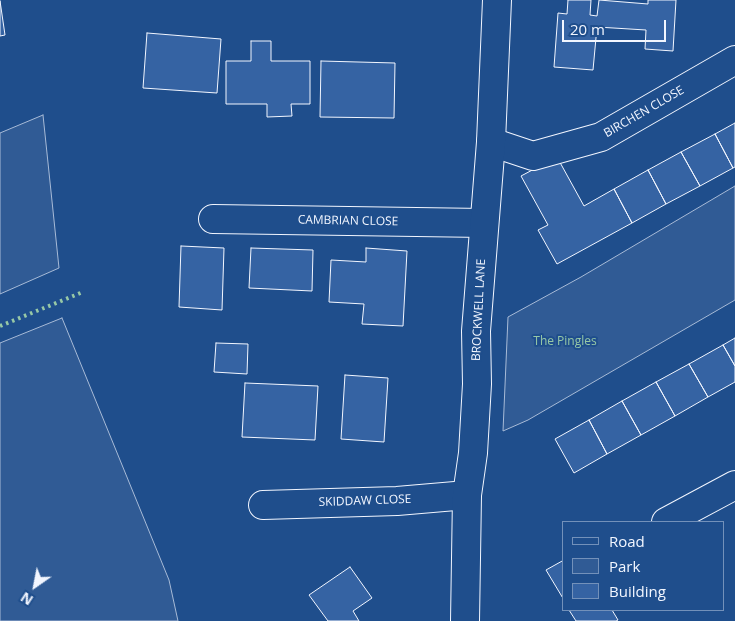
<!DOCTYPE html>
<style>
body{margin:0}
#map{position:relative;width:735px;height:621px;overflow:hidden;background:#1f4e8c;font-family:"Open Sans",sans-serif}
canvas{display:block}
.legend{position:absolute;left:562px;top:521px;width:162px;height:90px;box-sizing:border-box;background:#1f4e8c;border:1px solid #7391ba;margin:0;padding:6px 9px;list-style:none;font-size:15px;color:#f2f6ff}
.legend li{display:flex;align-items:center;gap:10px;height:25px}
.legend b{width:25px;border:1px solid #7391ba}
.north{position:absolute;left:10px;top:561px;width:50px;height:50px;-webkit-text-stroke:4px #1f4e8c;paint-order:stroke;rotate:213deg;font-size:14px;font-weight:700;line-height:20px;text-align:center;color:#f2f6ff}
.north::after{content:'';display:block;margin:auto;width:18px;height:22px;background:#f2f6ff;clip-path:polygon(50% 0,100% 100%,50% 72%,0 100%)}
.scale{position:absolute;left:562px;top:20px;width:104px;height:22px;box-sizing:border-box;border:2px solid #f2f6ff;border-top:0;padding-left:6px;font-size:15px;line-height:18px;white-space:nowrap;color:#f2f6ff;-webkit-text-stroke:4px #1f4e8c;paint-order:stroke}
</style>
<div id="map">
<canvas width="735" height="621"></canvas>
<ul class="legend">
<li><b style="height:6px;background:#1f4e8c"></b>Road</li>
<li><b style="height:14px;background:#305b95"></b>Park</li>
<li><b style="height:14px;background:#3563a3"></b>Building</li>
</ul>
<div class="north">N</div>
<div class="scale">20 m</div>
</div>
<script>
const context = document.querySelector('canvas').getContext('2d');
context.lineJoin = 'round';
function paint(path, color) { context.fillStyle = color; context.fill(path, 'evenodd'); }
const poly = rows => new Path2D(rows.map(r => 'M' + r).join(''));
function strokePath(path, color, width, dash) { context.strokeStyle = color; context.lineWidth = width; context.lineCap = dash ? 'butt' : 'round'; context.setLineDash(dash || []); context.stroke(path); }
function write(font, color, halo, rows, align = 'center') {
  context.font = font + ' "Open Sans",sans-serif'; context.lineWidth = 4; context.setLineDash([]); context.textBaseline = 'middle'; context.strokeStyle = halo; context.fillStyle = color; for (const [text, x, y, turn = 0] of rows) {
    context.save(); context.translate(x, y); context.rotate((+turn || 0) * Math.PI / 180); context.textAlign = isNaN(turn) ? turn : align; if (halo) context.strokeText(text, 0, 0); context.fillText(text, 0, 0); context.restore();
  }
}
const green = poly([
 [43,115,59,268,0,294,0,133,43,115],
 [735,186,735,300,528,420,503,431,508,317,581,277,735,186],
 [62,318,169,580,178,621,0,621,0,343,62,318]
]);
paint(green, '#305b95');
strokePath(green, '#a8bbd7', 1);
const building = poly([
 [568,0,591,0,590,15,597,16,599,0,648,4,648,0,676,0,673,51,645,49,646,30,597,27,593,70,554,67,558,13,567,14,568,0],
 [0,1,5,35,0,36,0,1],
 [147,33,221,39,217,93,143,88,147,33],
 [251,41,271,41,271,61,310,61,310,104,291,104,292,116,267,117,267,104,226,104,226,61,251,61,251,41],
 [321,61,395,63,394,118,320,117,321,61],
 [735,123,735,167,733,168,715,134,735,123],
 [715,134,733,168,700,186,681,152,715,134],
 [681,152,700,186,666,204,648,170,681,152],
 [557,157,584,206,614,189,632,223,557,264,538,230,548,225,521,176,557,157],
 [648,170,666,204,632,223,614,189,648,170],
 [181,246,224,248,222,310,179,307,181,246],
 [251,248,313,250,312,291,249,288,251,248],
 [366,248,407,251,403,326,362,324,364,304,329,302,331,260,366,262,366,248],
 [735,338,735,366,723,345,735,338],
 [216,343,248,344,247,374,214,372,216,343],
 [723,345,735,366,735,382,708,397,689,364,723,345],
 [689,364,708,397,675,416,656,382,689,364],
 [345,375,388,378,384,442,341,439,345,375],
 [656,382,675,416,641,435,622,401,656,382],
 [245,383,318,386,315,440,242,437,245,383],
 [622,401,641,435,607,454,589,420,622,401],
 [589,420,607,454,574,473,555,439,589,420],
 [564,560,564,600,546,570,564,560],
 [350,567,372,598,353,611,359,621,328,621,309,595,350,567],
 [569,610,612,610,618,620,616,621,576,621,569,610]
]);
paint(building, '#3563a3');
strokePath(building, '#f2f6ff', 1);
const minor = poly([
 [491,142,533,156,601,137,735,60],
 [213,219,484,223],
 [263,505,397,501,467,495],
 [666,522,735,485]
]);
const tertiary = poly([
 [465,621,467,495,473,453,477,384,476,331,491,142,497,0]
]);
strokePath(minor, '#f2f6ff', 30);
strokePath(tertiary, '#f2f6ff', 30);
strokePath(minor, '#1f4e8c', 28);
strokePath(tertiary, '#1f4e8c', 28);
strokePath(poly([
 [0,326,83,292]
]), '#97c8a6', 4, [2.5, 4]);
write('12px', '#f2f6ff', '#1f4e8c', [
 ["BIRCHEN CLOSE",644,112,-30],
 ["CAMBRIAN CLOSE",348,221,1],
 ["BROCKWELL LANE",479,310,-87],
 ["SKIDDAW CLOSE",365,501,-2]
]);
write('12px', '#97c8a6', '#1f4e8c', [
 ["The Pingles",565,342]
]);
</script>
